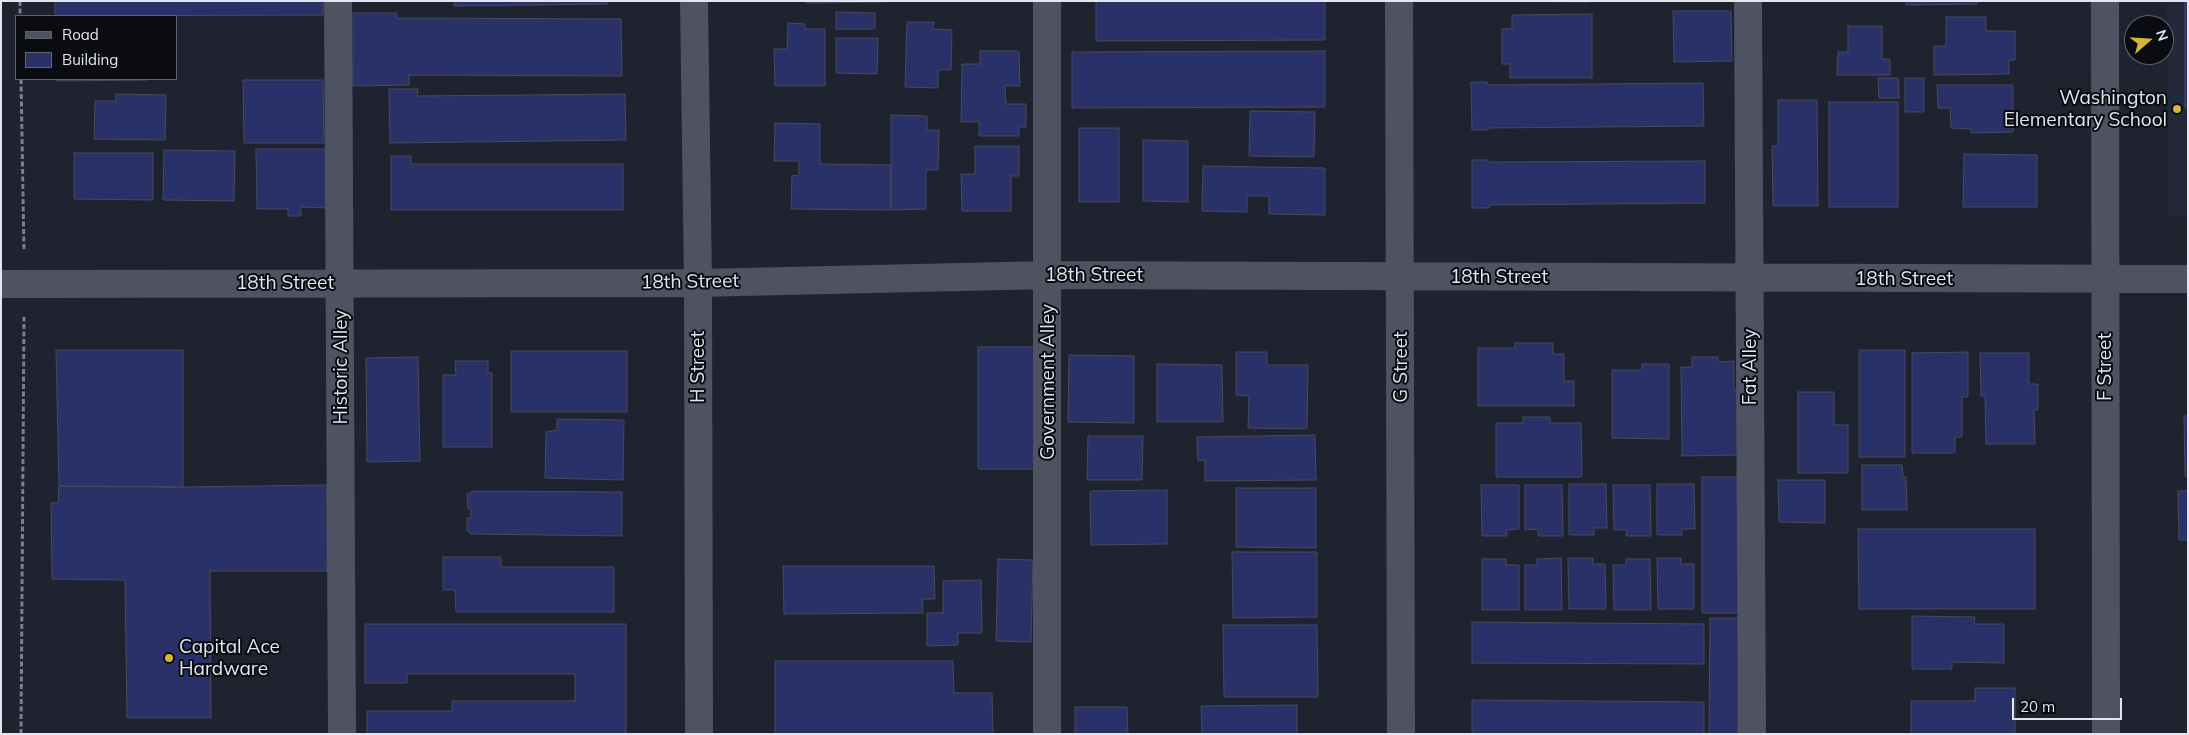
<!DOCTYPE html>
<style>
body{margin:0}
#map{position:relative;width:2189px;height:735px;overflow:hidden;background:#1f222f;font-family:Mulish,sans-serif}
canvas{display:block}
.frame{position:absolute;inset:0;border:2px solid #e3e5ef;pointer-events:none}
.legend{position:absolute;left:15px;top:15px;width:162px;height:65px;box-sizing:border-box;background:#0a0c12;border:1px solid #61636a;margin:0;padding:6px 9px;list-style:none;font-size:15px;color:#e3e5ef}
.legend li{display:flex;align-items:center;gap:10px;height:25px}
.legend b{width:25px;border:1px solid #61636a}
.north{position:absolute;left:2124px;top:15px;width:50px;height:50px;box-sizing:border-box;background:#0a0c12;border:1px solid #61636a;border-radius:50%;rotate:71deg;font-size:14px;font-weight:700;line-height:20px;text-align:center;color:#e3e5ef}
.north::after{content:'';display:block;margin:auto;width:18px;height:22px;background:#d4b635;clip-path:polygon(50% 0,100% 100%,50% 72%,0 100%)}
.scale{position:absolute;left:2012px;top:698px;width:110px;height:22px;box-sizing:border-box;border:2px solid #e3e5ef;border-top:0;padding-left:6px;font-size:15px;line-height:18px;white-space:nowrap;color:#e3e5ef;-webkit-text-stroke:4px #0a0c12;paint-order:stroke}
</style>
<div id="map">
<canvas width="2189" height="735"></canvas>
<div class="frame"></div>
<ul class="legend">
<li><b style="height:6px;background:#4e5261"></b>Road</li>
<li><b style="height:14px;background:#2a3169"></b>Building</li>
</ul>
<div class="north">N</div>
<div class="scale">20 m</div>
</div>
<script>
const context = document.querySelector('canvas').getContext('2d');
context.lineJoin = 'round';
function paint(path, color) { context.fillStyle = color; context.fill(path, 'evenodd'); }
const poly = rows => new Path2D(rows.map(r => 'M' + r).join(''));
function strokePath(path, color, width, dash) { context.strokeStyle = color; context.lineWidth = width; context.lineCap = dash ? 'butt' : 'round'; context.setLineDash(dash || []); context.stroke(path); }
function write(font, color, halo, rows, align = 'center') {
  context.font = font + ' Mulish,sans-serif'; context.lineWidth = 4; context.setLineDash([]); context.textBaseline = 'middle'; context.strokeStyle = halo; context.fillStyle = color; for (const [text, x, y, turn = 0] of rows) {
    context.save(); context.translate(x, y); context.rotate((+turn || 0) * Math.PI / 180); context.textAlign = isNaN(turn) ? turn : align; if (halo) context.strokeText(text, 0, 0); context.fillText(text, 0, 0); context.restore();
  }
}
paint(poly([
 [2167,1,2188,1,2188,216,2168,216]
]), '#24283b');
const building = poly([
 [55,1,323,1,323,15,55,16,55,1],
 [454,1,607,1,607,4,454,6,454,1],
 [806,1,887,1,887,2,806,3,806,1],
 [1096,1,1325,1,1325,40,1096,41,1096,1],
 [1500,1,1589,1,1589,2,1500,1],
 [1906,1,1977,1,1977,4,1906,5,1906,1],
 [2185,1,2188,1,2188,108,2185,108,2185,1],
 [1673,11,1731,11,1732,61,1674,62,1673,11],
 [836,12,875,13,875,29,836,29,836,12],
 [353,13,397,13,397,18,621,19,622,76,409,75,409,85,353,86,353,13],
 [1592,14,1592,78,1510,78,1510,64,1502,64,1502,29,1512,29,1512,15,1592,14],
 [1946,17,1986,17,1986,31,2015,31,2015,60,2009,60,2009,74,1934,75,1934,46,1946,46,1946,17],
 [907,22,934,22,933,29,952,30,951,70,938,70,938,88,905,87,907,22],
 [788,23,805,24,805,29,825,29,825,86,775,86,774,49,787,49,788,23],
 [1848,26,1882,26,1882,59,1890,59,1890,75,1837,75,1838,52,1848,52,1848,26],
 [836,38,878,38,877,74,836,73,836,38],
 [980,51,1019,51,1020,86,1005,86,1006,104,1026,104,1026,127,1019,127,1019,136,979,136,979,122,961,122,962,64,980,64,980,51],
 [1325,51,1325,107,1072,108,1072,52,1325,51],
 [1878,78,1898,78,1899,98,1879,98,1878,78],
 [1905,78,1924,78,1924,112,1905,112,1905,78],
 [57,79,147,79,147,80,57,81,57,79],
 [243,80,323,80,324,143,244,143,243,80],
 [1471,82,1487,82,1488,85,1703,83,1704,126,1488,128,1488,130,1472,130,1471,82],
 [1937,85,2013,85,2013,132,1971,133,1971,129,1951,128,1950,108,1938,108,1937,85],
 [389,89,418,89,417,96,625,94,626,140,390,143,389,89],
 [116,94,166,95,165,140,94,139,95,101,116,101,116,94],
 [1778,100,1817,100,1818,206,1773,206,1772,146,1778,146,1778,100],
 [1829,102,1898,102,1898,207,1829,207,1829,102],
 [1250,111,1315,112,1314,157,1249,156,1250,111],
 [891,115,927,116,927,130,939,130,938,170,926,170,926,209,891,210,891,115],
 [775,123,820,124,820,164,891,165,891,210,791,209,792,176,799,175,799,161,774,161,775,123],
 [1079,128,1119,128,1119,202,1079,202,1079,128],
 [1143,140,1188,141,1188,202,1143,201,1143,140],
 [975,146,1019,146,1019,176,1011,176,1011,211,962,211,961,174,975,174,975,146],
 [256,149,326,149,326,208,301,207,301,216,288,216,288,209,257,209,256,149],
 [164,150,235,151,234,201,163,200,164,150],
 [74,153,153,153,153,200,74,199,74,153],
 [1964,154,2037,155,2037,207,1963,207,1964,154],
 [391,156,411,156,411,164,623,164,623,210,391,210,391,156],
 [1472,160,1488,160,1488,162,1705,161,1705,203,1489,205,1489,208,1472,208,1472,160],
 [1203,166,1325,168,1325,215,1269,214,1269,196,1247,196,1247,212,1202,211,1203,166],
 [1515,343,1553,343,1553,354,1564,354,1564,381,1574,381,1574,406,1478,406,1478,348,1515,348,1515,343],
 [978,347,1034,347,1034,469,978,469,978,347],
 [56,350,183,350,183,487,59,486,56,350],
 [1859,350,1905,350,1905,457,1859,457,1859,350],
 [511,351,627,351,627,412,511,412,511,351],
 [1236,352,1267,352,1267,365,1308,365,1307,429,1248,428,1249,396,1236,395,1236,352],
 [1968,352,1968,397,1962,397,1962,437,1955,437,1955,453,1912,453,1912,353,1968,352],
 [1980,353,2029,353,2029,384,2038,384,2038,410,2034,410,2035,444,1986,444,1985,396,1981,396,1980,353],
 [1069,355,1134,356,1134,423,1068,422,1069,355],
 [418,357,420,461,367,462,366,358,418,357],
 [1692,357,1718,357,1718,362,1734,361,1734,390,1738,390,1738,455,1682,456,1681,367,1692,367,1692,357],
 [455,361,488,361,488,372,492,373,492,447,443,447,443,375,456,375,455,361],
 [1157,364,1222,365,1223,422,1157,422,1157,364],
 [1642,364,1669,364,1669,439,1612,438,1612,370,1642,370,1642,364],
 [1798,392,1834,392,1834,425,1848,425,1848,473,1798,473,1798,392],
 [2184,416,2188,416,2188,476,2185,476,2184,416],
 [1523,417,1550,417,1550,423,1581,423,1582,477,1496,477,1496,423,1523,423,1523,417],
 [557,419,624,420,623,480,545,478,546,432,557,430,557,419],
 [1315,435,1316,480,1205,481,1205,460,1198,461,1197,437,1315,435],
 [1088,436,1143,436,1142,480,1087,480,1088,436],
 [1862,465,1902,465,1903,477,1906,477,1907,510,1862,510,1862,465],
 [1702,477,1740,477,1740,613,1702,613,1702,477],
 [1778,480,1825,480,1825,523,1779,522,1778,480],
 [1569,484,1606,484,1607,528,1594,528,1594,535,1569,535,1569,484],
 [1657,484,1694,484,1695,529,1682,529,1682,535,1657,535,1657,484],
 [327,485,327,571,210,571,211,718,127,718,125,580,52,579,51,503,58,503,59,486,183,487,327,485],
 [1481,485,1519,485,1519,529,1506,530,1507,536,1482,536,1481,485],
 [1525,485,1562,485,1563,536,1538,536,1538,529,1525,530,1525,485],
 [1613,485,1650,485,1651,536,1626,536,1627,530,1614,530,1613,485],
 [1236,488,1316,488,1316,548,1236,547,1236,488],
 [1167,490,1167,544,1091,545,1090,491,1167,490],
 [472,491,622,492,622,536,470,534,470,532,467,531,467,518,471,518,471,509,468,509,467,493,472,493,472,491],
 [2178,491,2188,491,2188,540,2179,540,2178,491],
 [1858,529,2035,529,2035,609,1859,609,1858,529],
 [1232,552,1317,552,1317,617,1233,618,1232,552],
 [443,557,501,557,501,567,614,567,614,612,456,612,455,590,443,590,443,557],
 [1561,558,1562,610,1525,610,1525,565,1537,565,1537,559,1561,558],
 [1568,558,1593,558,1593,564,1605,564,1606,609,1569,609,1568,558],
 [1657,558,1681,558,1681,564,1694,564,1694,609,1658,609,1657,558],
 [998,559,1033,560,1031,642,996,641,998,559],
 [1482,559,1506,559,1506,565,1519,565,1519,610,1482,610,1482,559],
 [1626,559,1650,559,1651,610,1614,610,1613,565,1626,565,1626,559],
 [783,566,934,566,935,599,922,599,923,613,784,614,783,566],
 [981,580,982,633,958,633,958,645,927,646,927,613,943,613,943,581,981,580],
 [1912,616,1975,617,1974,624,2004,624,2004,663,1952,662,1952,669,1912,669,1912,616],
 [1710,618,1739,618,1738,734,1709,734,1710,618],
 [1472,622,1704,624,1704,664,1472,663,1472,622],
 [365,624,626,624,626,734,367,734,367,711,452,711,452,701,575,701,575,674,407,674,407,683,365,683,365,624],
 [1223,625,1317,625,1318,697,1224,697,1223,625],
 [775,661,953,661,954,693,992,693,993,734,775,734,775,661],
 [1975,688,2015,688,2015,734,1911,734,1911,701,1975,701,1975,688],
 [1472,700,1704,702,1704,734,1472,734,1472,700],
 [1297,705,1297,734,1202,734,1201,706,1297,705],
 [1075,707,1127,707,1128,734,1075,734,1075,707]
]);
paint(building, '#2a3169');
strokePath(building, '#474b5a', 1);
strokePath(poly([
 [20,1,20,16],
 [21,79,24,251],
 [21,734,24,317]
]), '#7c7e8a', 3, [5, 2.5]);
strokePath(poly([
 [338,1,342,734],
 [694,1,698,283,699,734],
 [1399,1,1401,734],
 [1748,1,1752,734],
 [2105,1,2106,734],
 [1,284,698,283,1048,275,2188,279],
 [1047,734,1047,1]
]), '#4e5261', 28);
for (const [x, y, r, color] of [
 [2177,109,5,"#d4b635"],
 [169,658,5,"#d4b635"]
]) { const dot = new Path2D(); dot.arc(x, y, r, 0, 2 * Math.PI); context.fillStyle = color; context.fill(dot); strokePath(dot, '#0a0c12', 2); }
write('19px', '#e3e5ef', '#0a0c12', [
 ["Washington",2167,98],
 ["Elementary School",2167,120],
 ["Capital Ace",179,647,"left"],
 ["Hardware",179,669,"left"]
], 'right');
write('19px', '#e3e5ef', '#0a0c12', [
 ["18th Street",1094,275],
 ["18th Street",1499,277],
 ["18th Street",1904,279],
 ["18th Street",690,282,-1],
 ["18th Street",285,283],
 ["Historic Alley",341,367,-90],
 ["H Street",698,367,-90],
 ["G Street",1401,367,-90],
 ["Fat Alley",1750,367,-90],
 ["F Street",2105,367,-90],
 ["Government Alley",1048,382,-90]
]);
</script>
